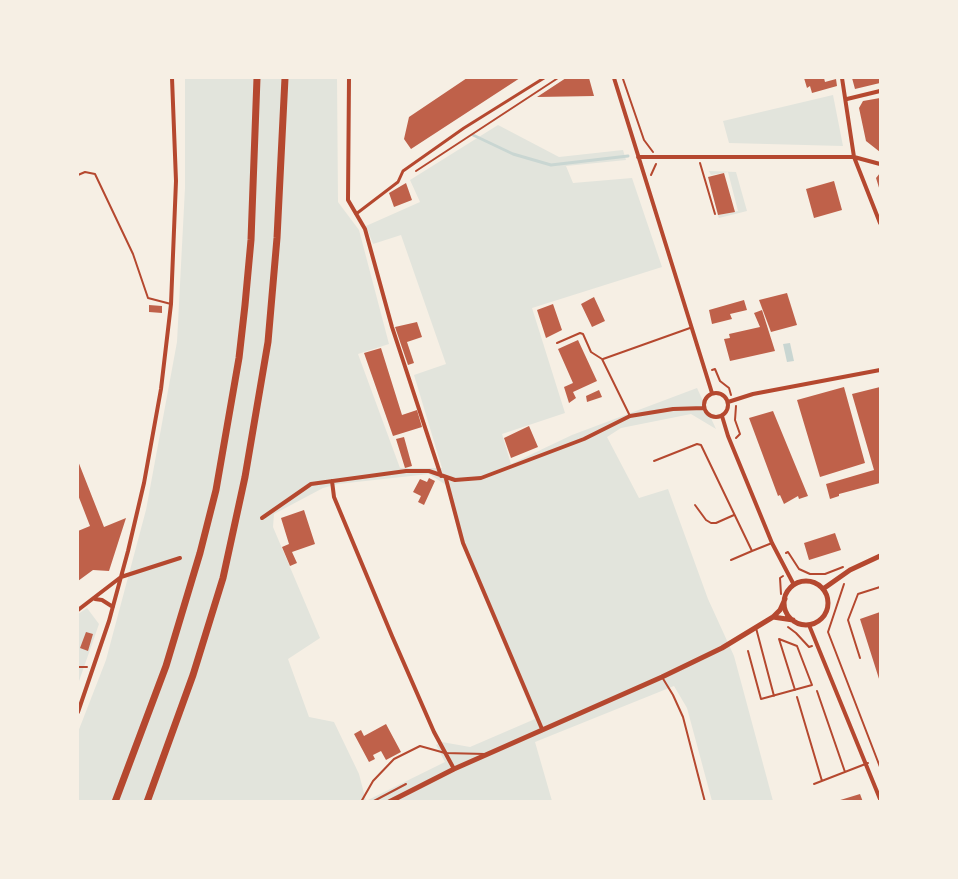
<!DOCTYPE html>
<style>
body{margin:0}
#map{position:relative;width:958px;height:879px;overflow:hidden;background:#f6efe4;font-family:"DejaVu Sans",sans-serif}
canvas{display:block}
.frame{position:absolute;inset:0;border:79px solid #f6efe4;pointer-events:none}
</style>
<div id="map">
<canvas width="958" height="879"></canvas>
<div class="frame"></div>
</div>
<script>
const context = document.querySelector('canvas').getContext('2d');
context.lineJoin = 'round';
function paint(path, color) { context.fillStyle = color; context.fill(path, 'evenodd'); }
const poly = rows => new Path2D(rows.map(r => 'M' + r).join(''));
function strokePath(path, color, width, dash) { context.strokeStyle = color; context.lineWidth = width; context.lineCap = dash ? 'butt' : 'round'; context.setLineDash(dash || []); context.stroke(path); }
paint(poly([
 [185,78,337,78,338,202,359,230,389,344,358,354,400,468,442,468,414,375,446,364,401,235,373,244,366,226,420,202,410,180,498,125,559,157,623,150,626,160,566,166,573,183,632,178,662,267,532,308,565,413,502,434,511,464,572,435,697,388,716,429,691,414,621,428,607,437,639,498,668,489,708,599,734,656,773,801,712,801,687,708,674,686,535,742,552,801,366,801,445,762,436,745,442,742,470,747,535,719,460,540,446,485,429,474,338,484,323,488,274,514,273,527,320,638,288,659,309,717,334,722,359,774,366,801,78,801,78,732,106,660,146,510,177,342,185,188],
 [833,95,843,146,729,143,723,121],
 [709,171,736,172,747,211,719,218,718,215,738,211,728,172,711,175],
 [87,608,99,624,78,684,78,614]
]), '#e2e4dc');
paint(poly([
 [790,343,794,361,787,362,783,344]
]), '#c9d6d2');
strokePath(poly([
 [473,135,513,154,551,165,628,156]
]), '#c9d6d2', 3);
paint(poly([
 [467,78,520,78,411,149,404,139,409,117],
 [566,78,589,78,594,96,537,97],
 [804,78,824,78,825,82,836,79,837,86,812,93,810,86,807,88],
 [852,78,880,78,880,83,855,89],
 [880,98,880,152,866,141,859,108,863,101],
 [724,173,735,212,718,215,708,177],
 [880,173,880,191,876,178],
 [834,181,842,210,814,218,806,189],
 [406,183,412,200,394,207,389,193],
 [787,293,797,325,771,332,759,300],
 [594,297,605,321,592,327,581,304],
 [744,300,747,310,730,314,732,319,712,324,709,310],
 [553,304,562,330,546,338,537,310],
 [149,305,162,306,162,313,149,312],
 [762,310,775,351,730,361,724,339,730,338,729,334,760,327,754,313],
 [417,322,422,337,407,342,414,363,408,365,395,327],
 [578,340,597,381,573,392,576,398,569,403,564,387,573,383,558,349],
 [381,348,402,415,417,410,422,427,393,436,364,353],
 [844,387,865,463,820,477,797,400],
 [880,387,880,483,839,494,839,496,830,499,826,484,874,470,852,394],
 [599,390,602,397,587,402,586,396],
 [773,411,808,496,799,499,798,496,784,504,780,495,778,496,749,418],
 [529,426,538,447,511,458,504,438],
 [404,437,412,466,405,468,396,439],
 [78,461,104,527,126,518,109,571,93,570,78,581,78,531,90,526,78,495],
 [429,478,435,481,424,505,418,502,421,496,413,492,420,479,427,482],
 [304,510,315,544,292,552,297,563,290,566,282,547,289,544,281,518],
 [835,533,841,550,809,560,804,543],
 [880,612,880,682,860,619],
 [86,632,93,634,88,651,80,648],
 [386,724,401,752,386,760,381,751,373,755,375,759,369,762,354,734,361,730,364,736],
 [860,794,863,802,837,802,837,801]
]), '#bf614a');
strokePath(poly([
 [623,79,644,140,653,152],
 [700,163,715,214],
 [416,171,558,78],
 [651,175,656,164],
 [712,370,715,369,720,381,729,388,731,395],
 [736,438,740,434,735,420,736,406],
 [786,553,788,552,799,569,810,574,825,574,843,567],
 [844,584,828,632,880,767],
 [781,594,780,578,783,576],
 [788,627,796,633,809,647,812,646],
 [78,667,87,667],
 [372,802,406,784]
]), '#b5482f', 2);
strokePath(poly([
 [78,175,85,172,95,174,133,254,148,298,171,304],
 [557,343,580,333,583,334,591,352,602,359,630,416],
 [603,359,690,328],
 [654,461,697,444,701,445,752,551,772,543],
 [695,505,706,520,711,523,716,523,734,515],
 [731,560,752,551],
 [756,628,774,696],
 [748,651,761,699,812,685,797,646,779,639,795,690],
 [860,658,848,620,858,594,880,587],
 [662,677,673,695,683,717,705,802],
 [817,691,845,772],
 [797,697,822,781],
 [814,784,868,763],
 [361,802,373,781,394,759,420,746,445,753,485,754]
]), '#b5482f', 2);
strokePath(poly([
 [356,214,398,182,403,171,464,128,544,78]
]), '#b5482f', 3);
strokePath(poly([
 [349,78,348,200,365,229,392,327,441,476],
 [614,78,712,393],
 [842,78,854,157,880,223],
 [847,99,880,91],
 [638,157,854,157,880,164],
 '704 405a12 12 0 1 1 24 0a12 12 0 1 1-24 0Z',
 [728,402,753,394,880,370],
 [722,416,728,436,772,543,794,585],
 [446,479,463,543,542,729],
 [332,481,334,497,392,636,434,732,454,769],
 [262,518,311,484,406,471,429,471,455,480,481,478,584,439,630,416,673,409,704,408],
 [95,599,102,600,113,607],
 [78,610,121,577,180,558],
 [809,625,880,799],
 [78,712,109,621,128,551,144,483,161,389,171,304,176,181,172,78]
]), '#b5482f', 4);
strokePath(poly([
 '784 603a22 22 0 1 1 44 0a22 22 0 1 1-44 0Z',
 [823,589,850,570,880,556],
 [773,617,793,620],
 [389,802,454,769,662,677,722,648,773,617,780,610,785,599]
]), '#b5482f', 5);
strokePath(poly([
 [115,802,166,666,200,553,216,490,239,358,245,305,251,240,257,78],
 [147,802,193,675,223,578,245,477,268,342,277,238,285,78]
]), '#b5482f', 7);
</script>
